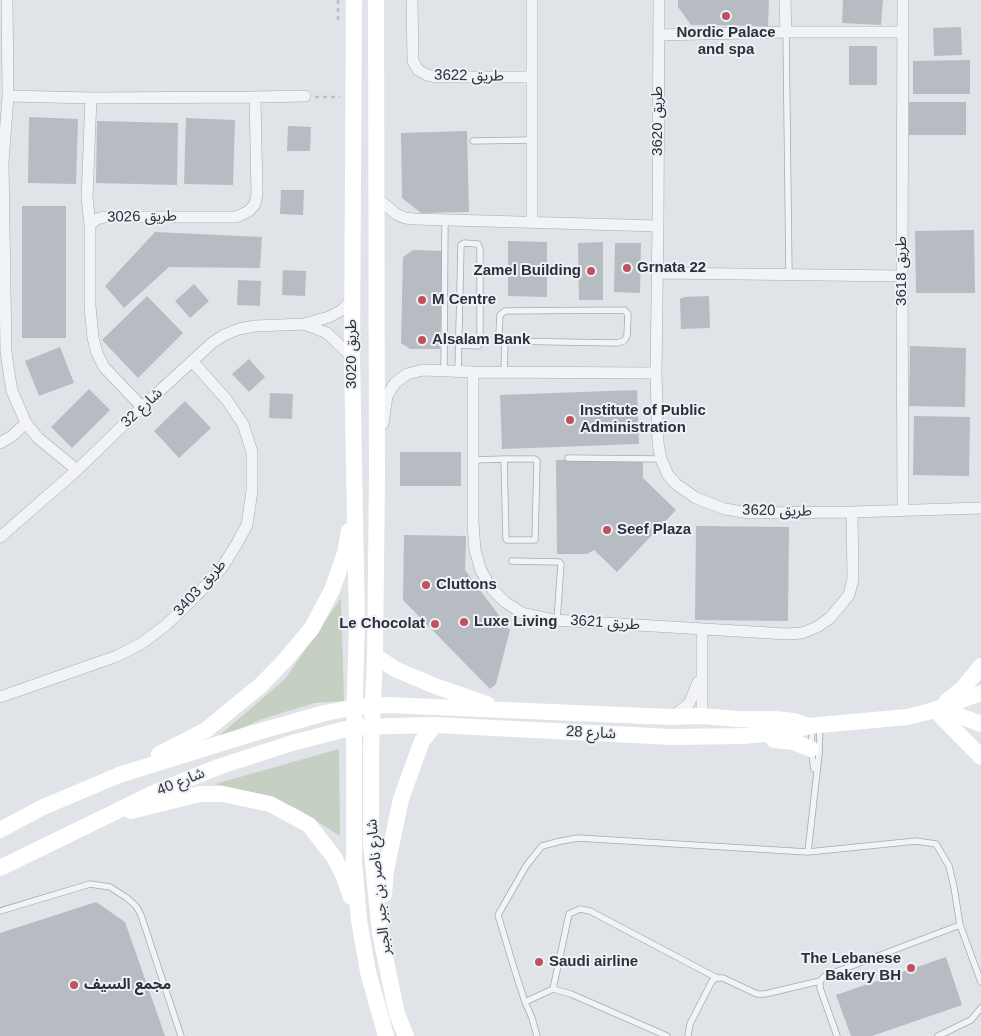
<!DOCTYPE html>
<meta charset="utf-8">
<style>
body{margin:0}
canvas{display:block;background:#e0e3e7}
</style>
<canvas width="981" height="1036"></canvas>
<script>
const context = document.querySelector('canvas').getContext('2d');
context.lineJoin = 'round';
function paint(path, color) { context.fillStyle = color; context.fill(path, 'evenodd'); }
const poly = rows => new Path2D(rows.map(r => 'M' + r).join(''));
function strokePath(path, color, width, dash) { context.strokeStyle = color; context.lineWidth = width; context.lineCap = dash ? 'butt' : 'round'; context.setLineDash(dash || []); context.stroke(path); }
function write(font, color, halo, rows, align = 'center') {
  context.font = font + ' Helvetica,"Noto Sans Arabic",sans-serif'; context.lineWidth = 4; context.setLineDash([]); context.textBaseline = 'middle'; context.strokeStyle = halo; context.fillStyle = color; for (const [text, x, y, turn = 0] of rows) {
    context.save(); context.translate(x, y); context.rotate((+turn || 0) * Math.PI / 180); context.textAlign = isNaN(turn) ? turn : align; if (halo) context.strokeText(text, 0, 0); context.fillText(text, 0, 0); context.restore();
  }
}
paint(poly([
 [341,598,344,701,315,703,291,710,260,720,214,740,285,679],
 [339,749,340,836,299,810,275,798,215,784]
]), '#c5d0c2');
paint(poly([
 [678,0,769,0,768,26,691,25,678,7],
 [843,0,883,0,881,25,842,23],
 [961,27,962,55,934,56,933,28],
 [849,46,877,46,877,85,849,85],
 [970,60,970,94,913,94,913,61],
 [909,102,966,102,966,135,909,135],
 [29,117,78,119,76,184,28,183],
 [186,118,235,120,233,185,184,184],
 [97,121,178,123,177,185,96,183],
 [288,126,311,127,310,151,287,151],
 [467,131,469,212,421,213,402,198,401,133],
 [281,190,304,190,303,215,280,214],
 [22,206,66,206,66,338,22,338],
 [974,230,975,293,916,293,915,231],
 [155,232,262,237,260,268,169,267,124,308,105,286],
 [508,241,547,242,547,297,508,296],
 [603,242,603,300,579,300,578,243],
 [615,243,641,243,640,293,614,292],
 [413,250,443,251,440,349,410,349,401,343,403,257],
 [283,270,306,271,305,296,282,295],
 [238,280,261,281,260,306,237,305],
 [194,284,209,301,190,318,175,301],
 [147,296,183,333,138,378,102,340],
 [709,296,710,328,681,329,680,299,684,297],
 [910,346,966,348,965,407,909,406],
 [60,347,74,383,39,396,25,361],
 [249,359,265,377,249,392,232,374],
 [89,389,110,410,72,448,51,427],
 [637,390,639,444,502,449,500,395],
 [270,393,293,394,292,419,269,418],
 [185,401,211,428,179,458,154,431],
 [914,416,970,417,969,476,913,475],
 [400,452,461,452,461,486,400,486],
 [643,459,643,478,676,510,617,572,594,550,587,554,557,554,556,460],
 [696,526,789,527,788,621,695,620],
 [404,535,466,536,465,570,510,630,496,684,490,689,403,600],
 [96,902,125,922,165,1036,0,1036,0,933],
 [946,957,962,1005,872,1036,851,1036,836,995]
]), '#b7bcc3');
const lane = poly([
 [786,32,789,274],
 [473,141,532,140],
 [624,310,628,314,627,336,624,341,617,343,505,341,500,338,499,334,500,315,505,311,624,310],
 [444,370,445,220],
 [458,371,461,245,464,243,478,244,480,249,480,343,478,346,459,345],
 [504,372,505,341],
 [568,458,661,459],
 [473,460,504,459,535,459,537,461,535,540,507,540,506,539,504,459],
 [512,561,559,562,561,564,557,620],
 [820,726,819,754,808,852,916,841,936,844,949,866,954,887,960,925,981,982],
 [812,728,811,749,814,769],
 [0,911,90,884,110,887,127,898,136,906,141,915,181,1036],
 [553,989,569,914,580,909,590,911,717,978,723,978,757,994,765,994,820,981],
 [525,1002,553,989,571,994,667,1036],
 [537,1036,532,1018,525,1002,514,968,498,915,526,866,542,846,561,841,578,838,808,852],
 [688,1036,690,1024,712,981,717,978],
 [837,1036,820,988,820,981,825,976,960,925],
 [938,1036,971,1020,981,1008]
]);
const street = poly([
 [7,0,8,96,3,162,6,352,9,373,12,391,26,423,38,438,77,470],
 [412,0,413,61,418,70,427,75,437,77,532,77],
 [659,0,658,226,656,373,658,443,661,459,668,475,676,484,696,498,725,509,749,513,852,512,981,508],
 [785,0,786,32],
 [903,0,902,276,903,509],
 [659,35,786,32,903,32],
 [8,96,91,98,255,97,257,194,255,204,249,211,236,217,104,217,97,219,90,224,90,306,93,338,97,353,104,367,142,407],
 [255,97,305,96],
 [377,198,396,214,405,218,415,219,658,226],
 [532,222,532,0],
 [90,224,87,198,91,98],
 [658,273,902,276],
 [304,324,327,333,352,357],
 [473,372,473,523,475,550,481,571,492,589,505,602,522,613,554,620,787,634,802,633,817,627,830,618,849,595,853,579,852,512],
 [383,424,387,396,395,383,407,374,423,370,473,372,656,373],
 [0,443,12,436,26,423],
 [0,537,77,470,142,407,212,343,224,335,239,329,255,326,304,324,329,317,342,310,352,299],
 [702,629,702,716],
 [0,697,117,656,142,643,165,626,195,597,221,569,236,545,247,525,252,491,252,452,243,424,226,399,192,361],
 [673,716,689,704,698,682]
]);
strokePath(lane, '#a6aab1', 7);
strokePath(street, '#a6aab1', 12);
strokePath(poly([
 [338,0,338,23],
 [315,97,340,97]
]), '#babdc2', 2.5, [4, 4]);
strokePath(lane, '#f2f3f6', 5.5);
strokePath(street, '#f2f3f6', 11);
strokePath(poly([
 [354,0,352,357,357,624,354,727,354,861,359,920,368,972,386,1036],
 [376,0,377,477,375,656,371,749,371,844,380,933,397,1014,406,1036],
 [375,656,397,670,435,686,487,704],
 [946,702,963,688,981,666],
 [944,710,981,724],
 [936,711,981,757],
 [774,740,794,742,811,749],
 [159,754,206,730,261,685,286,659,312,628,332,590,345,553,349,531],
 [131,811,200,794,223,794,270,804,309,825,334,857,343,875,351,897],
 [0,830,41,808,119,775,254,733,325,713,356,707,387,705,670,717,702,716,738,719,775,719,794,721,809,726],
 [0,868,156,792,218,767,292,743,354,727,435,725,672,737,742,736,789,732,809,726,907,717,931,711,981,693],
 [384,894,386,870,401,799,422,741,435,725]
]), '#fff', 16);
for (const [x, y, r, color] of [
 [726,16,5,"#bf5261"],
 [627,268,5,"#bf5261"],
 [591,271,5,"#bf5261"],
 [422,300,5,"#bf5261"],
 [422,340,5,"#bf5261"],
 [570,420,5,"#bf5261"],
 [607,530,5,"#bf5261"],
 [426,585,5,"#bf5261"],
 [464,622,5,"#bf5261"],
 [435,624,5,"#bf5261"],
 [539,962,5,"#bf5261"],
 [911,968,5,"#bf5261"],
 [74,985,5,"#bf5261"]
]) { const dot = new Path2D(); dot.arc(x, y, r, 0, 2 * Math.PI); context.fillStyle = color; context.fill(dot); strokePath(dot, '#eff1f5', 2); }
write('bold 15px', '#2a313d', '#eff1f5', [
 ["Nordic Palace",726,33,"center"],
 ["and spa",726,50,"center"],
 ["Grnata 22",637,268],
 ["Zamel Building",581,271,"right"],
 ["M Centre",432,300],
 ["Alsalam Bank",432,340],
 ["Institute of Public",580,411],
 ["Administration",580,428],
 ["Seef Plaza",617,530],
 ["Cluttons",436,585],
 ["Luxe Living",474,622],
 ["Le Chocolat",425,624,"right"],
 ["The Lebanese",901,959,"right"],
 ["Bakery BH",901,976,"right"],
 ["Saudi airline",549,962],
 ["مجمع السيف",84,985]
], 'left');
write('15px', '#2a313d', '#eff1f5', [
 ["طريق 3622",469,76,1],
 ["طريق 3620",658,121,-90],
 ["طريق 3026",142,217,-1],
 ["طريق 3618",902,271,-90],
 ["طريق 3020",352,354,-90],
 ["شارع 32",142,408,-43],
 ["طريق 3620",777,511,1],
 ["طريق 3403",200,588,-48],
 ["طريق 3621",605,623,4],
 ["شارع 28",591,733,3],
 ["شارع 40",181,782,-22],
 ["شارع ناصر بن جبر الجبر",379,887,-96]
]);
</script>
